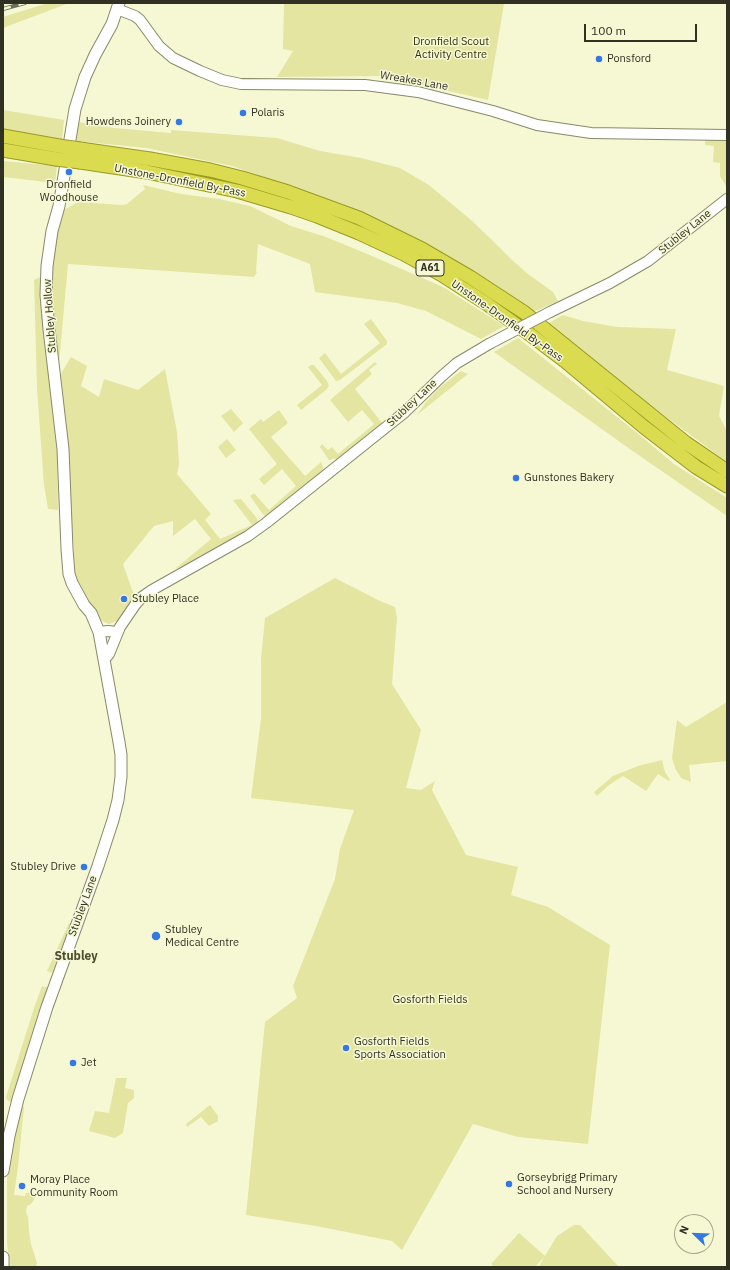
<!DOCTYPE html>
<style>
body{margin:0}
#map{position:relative;width:730px;height:1270px;overflow:hidden;background:#f6f8d4;font-family:"IBM Plex Sans",sans-serif}
canvas{display:block}
.frame{position:absolute;inset:0;border:4px solid #303023;pointer-events:none}
.north{position:absolute;left:674px;top:1214px;width:40px;height:40px;box-sizing:border-box;background:#f6f8d4;border:1px solid #a7a88d;border-radius:50%;rotate:293deg;font-size:11px;font-weight:700;line-height:16px;text-align:center;color:#303023}
.north::after{content:'';display:block;margin:auto;width:14px;height:18px;background:#3378e5;clip-path:polygon(50% 0,100% 100%,50% 72%,0 100%)}
.scale{position:absolute;left:584px;top:24px;width:113px;height:18px;box-sizing:border-box;border:2px solid #303023;border-top:0;padding-left:5px;font-size:12px;line-height:14px;white-space:nowrap;color:#303023;-webkit-text-stroke:3px #f6f8d4;paint-order:stroke}
</style>
<div id="map">
<canvas width="730" height="1270"></canvas>
<div class="frame"></div>
<div class="north">N</div>
<div class="scale">100 m</div>
</div>
<script>
const ctx = document.querySelector('canvas').getContext('2d');
ctx.lineJoin = 'round';
function fill(path, color) {
  ctx.fillStyle = color;
  ctx.fill(path, 'evenodd');
}
function toPath(rows) {
  const path = new Path2D();
  for (const r of rows) {
    path.moveTo(r[0], r[1]);
    for (let i = 2; i < r.length; i += 2) path.lineTo(r[i], r[i + 1]);
  }
  return path;
}
function trace(path, color, width, dash) {
  ctx.strokeStyle = color;
  ctx.lineWidth = width;
  ctx.lineCap = dash ? 'butt' : 'round';
  ctx.setLineDash(dash || []);
  ctx.stroke(path);
}
function drawText(font, color, halo, rows, align = 'center') {
  ctx.font = font + ' "IBM Plex Sans",sans-serif';
  ctx.lineWidth = 3;
  ctx.setLineDash([]);
  ctx.textBaseline = 'middle';
  ctx.strokeStyle = halo;
  ctx.fillStyle = color;
  for (const [text, x, y, turn = 0] of rows) {
    ctx.save();
    ctx.translate(x, y);
    ctx.rotate((+turn || 0) * Math.PI / 180);
    ctx.textAlign = isNaN(turn) ? turn : align;
    if (halo) ctx.strokeText(text, 0, 0);
    ctx.fillText(text, 0, 0);
    ctx.restore();
  }
}
const green = toPath([
 [48,3,69,3,3,28,3,17],
 [284,3,507,3,504,4,488,100,383,76,277,77,293,51,283,49],
 [3,110,64,120,62,139,3,129],
 [78,122,114,128,171,133,171,130,277,138,320,151,361,158,400,168,429,185,471,220,494,242,511,259,528,274,553,292,558,301,533,312,284,184,232,166,146,148,75,141],
 [705,138,727,138,727,188,720,176,720,163,713,162,714,146,705,145],
 [3,161,57,166,55,183,3,177],
 [143,185,181,194,219,199,250,206,291,226,326,237,365,253,443,287,504,326,481,339,426,311,397,303,315,292,310,264,258,244,256,271,257,272,254,277,68,264,59,363,50,277,60,218,62,211,78,202,122,205,127,204,145,189],
 [40,277,45,337,57,445,58,510,48,509,44,485,37,388,34,280],
 [563,315,583,321,617,327,676,329,667,370,724,386,719,416,727,431,727,462,638,396,547,324],
 [371,319,387,341,387,344,340,380,336,381,319,358,325,353,341,374,380,343,364,324],
 [518,338,636,432,674,464,727,498,727,516,634,452,494,352],
 [71,357,87,366,81,386,99,397,104,379,138,390,165,369,177,432,179,464,177,474,211,514,205,520,220,539,252,525,233,500,241,499,256,517,258,521,256,526,195,561,175,569,211,539,195,519,173,536,173,521,154,526,123,564,135,598,119,620,109,624,104,622,98,618,79,587,75,575,73,561,74,550,58,383,62,372],
 [375,362,377,364,369,370,372,374,355,389,383,424,337,461,334,458,331,460,329,460,320,447,322,444,328,450,332,447,338,454,374,424,362,410,348,422,330,400],
 [311,365,314,365,327,381,329,386,326,390,301,410,297,405,322,385,308,367],
 [461,371,468,374,417,415,426,402,439,388],
 [231,409,243,423,234,432,221,416],
 [279,410,288,423,271,437,305,476,321,462,323,467,322,472,270,516,265,516,262,513,250,496,254,493,269,510,296,486,282,469,264,485,259,479,277,464,249,429,261,419,263,422],
 [227,439,236,450,226,458,218,447],
 [335,578,378,600,395,607,397,618,392,684,421,730,406,788,421,790,435,781,432,790,466,855,518,867,511,895,548,907,610,945,588,1144,518,1137,473,1124,402,1250,392,1241,316,1226,246,1215,265,1022,297,998,293,986,335,879,340,849,354,810,251,798,261,719,261,659,265,618],
 [727,702,727,761,689,765,691,782,681,778,675,768,672,758,677,720,686,727],
 [662,760,665,772,670,780,669,781,658,774,646,791,623,776,609,785,597,796,594,792,613,776,638,766],
 [69,923,71,924,52,973,47,971],
 [42,986,48,988,39,1012,11,1102,7,1100,6,1097,34,1008],
 [116,1078,127,1078,125,1088,134,1090,134,1098,128,1103,123,1133,115,1138,89,1131,95,1111,109,1113],
 [210,1105,218,1116,218,1121,209,1126,201,1117,187,1127,186,1124],
 [20,1106,24,1107,18,1167,14,1195,25,1196,26,1193,36,1194,34,1200,31,1204,27,1206,26,1212,28,1217,29,1231,31,1244,37,1263,36,1267,9,1266,7,1240,7,1179,12,1142],
 [574,1225,580,1225,619,1267,539,1267,544,1257,535,1267,495,1267,491,1264,519,1233,545,1256,557,1236]
]);
const tertiary = toPath([
 [117,9,135,16,140,20,159,46,173,58,200,71,222,80,241,84,365,85,418,92,493,111,537,125,591,133,727,135],
 [550,312,610,283,648,261,727,199],
 [99,632,108,631,117,632],
 [105,659,109,654,120,627,135,605,142,597,152,590,248,536,266,523,405,412,442,376,457,363,489,344]
]);
const secondary = toPath([
 [3,1171,9,1136,18,1099,47,1007,98,866,113,820,118,800,121,777,121,755,119,742,99,632,91,613,84,605,72,583,69,574,67,549,63,449,49,329,46,295,47,266,52,231,59,206,75,109,85,77,95,55,112,24,119,3],
 [3,1257,3,1267]
]);
const trunk = toPath([
 [3,136,59,146],
 [80,149,150,159,210,170,242,178,288,192,359,218,422,249,470,277,525,313,686,443,727,471],
 [3,150,56,159],
 [80,162,147,172,237,191,291,207,317,216,359,233,404,254,442,275,487,304,532,336,565,361,644,427,696,467,727,486]
]);
const rail = toPath([
 [3,9,25,3]
]);
const tertiaryBridge = toPath([
 [489,344,550,312]
]);
const trunkBridge = toPath([
 [59,146,80,149],
 [56,159,80,162]
]);
const markers = [
 [599,59,4,"#3378e5"],
 [243,113,4,"#3378e5"],
 [179,122,4,"#3378e5"],
 [69,172,4,"#3378e5"],
 [516,478,4,"#3378e5"],
 [124,599,4,"#3378e5"],
 [84,867,4,"#3378e5"],
 [156,936,5,"#3378e5"],
 [346,1048,4,"#3378e5"],
 [73,1063,4,"#3378e5"],
 [509,1184,4,"#3378e5"],
 [22,1186,4,"#3378e5"]
];
const shields = [
 [430,268,28]
];
const shieldNames = [
 ["A61",430,268]
];
const parkNames = [
 ["Dronfield Scout",451,42],
 ["Activity Centre",451,55],
 ["Gosforth Fields",430,1000]
];
const poiNames = [
 ["Ponsford",607,59],
 ["Polaris",251,113],
 ["Howdens Joinery",171,122,"right"],
 ["Dronfield",69,185,"center"],
 ["Woodhouse",69,198,"center"],
 ["Gunstones Bakery",524,478],
 ["Stubley Place",132,599],
 ["Stubley Drive",76,867,"right"],
 ["Stubley",165,930],
 ["Medical Centre",165,943],
 ["Gosforth Fields",354,1042],
 ["Sports Association",354,1055],
 ["Jet",81,1063],
 ["Gorseybrigg Primary",517,1178],
 ["School and Nursery",517,1191],
 ["Moray Place",30,1180],
 ["Community Room",30,1193]
];
const streetNames = [
 ["Wreakes Lane",414,81,10],
 ["Unstone-Dronfield By-Pass",180,181,11],
 ["Stubley Lane",685,232,-39],
 ["Stubley Hollow",50,316,-94],
 ["Unstone-Dronfield By-Pass",507,321,35],
 ["Stubley Lane",412,403,-43],
 ["Stubley Lane",83,906,-70]
];
const neighbourhoodNames = [
 ["Stubley",76,957]
];
fill(green, '#e3e5a1');
trace(tertiary, '#878968', 12);
trace(secondary, '#878968', 13);
trace(trunk, '#999923', 15);
trace(tertiary, '#fff', 10);
trace(secondary, '#fff', 11);
trace(trunk, '#dbdb4f', 13);
trace(rail, '#6e6f5a', 4);
trace(rail, '#f6f8d4', 2.5, [8]);
trace(tertiaryBridge, '#878968', 12, []);
trace(trunkBridge, '#999923', 15, []);
trace(tertiaryBridge, '#fff', 10);
trace(trunkBridge, '#dbdb4f', 13);
for (const [x, y, r, color] of markers) {
  const dot = new Path2D();
  dot.arc(x, y, r, 0, 2 * Math.PI);
  ctx.fillStyle = color;
  ctx.fill(dot);
  trace(dot, '#f6f8d4', 1.5);
}
for (const [x, y, w] of shields) {
  const box = new Path2D();
  box.roundRect(x - w / 2, y - 8, w, 16, 3);
  ctx.fillStyle = '#f6f8d4';
  ctx.fill(box);
  trace(box, '#303023', 1);
}
drawText('bold 10px', '#303023', null, shieldNames);
drawText('11px', '#33330c', '#f6f8d4', parkNames);
drawText('11px', '#303023', '#f6f8d4', poiNames, 'left');
drawText('11px', '#303023', '#f6f8d4', streetNames);
drawText('bold 12px', '#4d4e30', '#f6f8d4', neighbourhoodNames);
</script>
